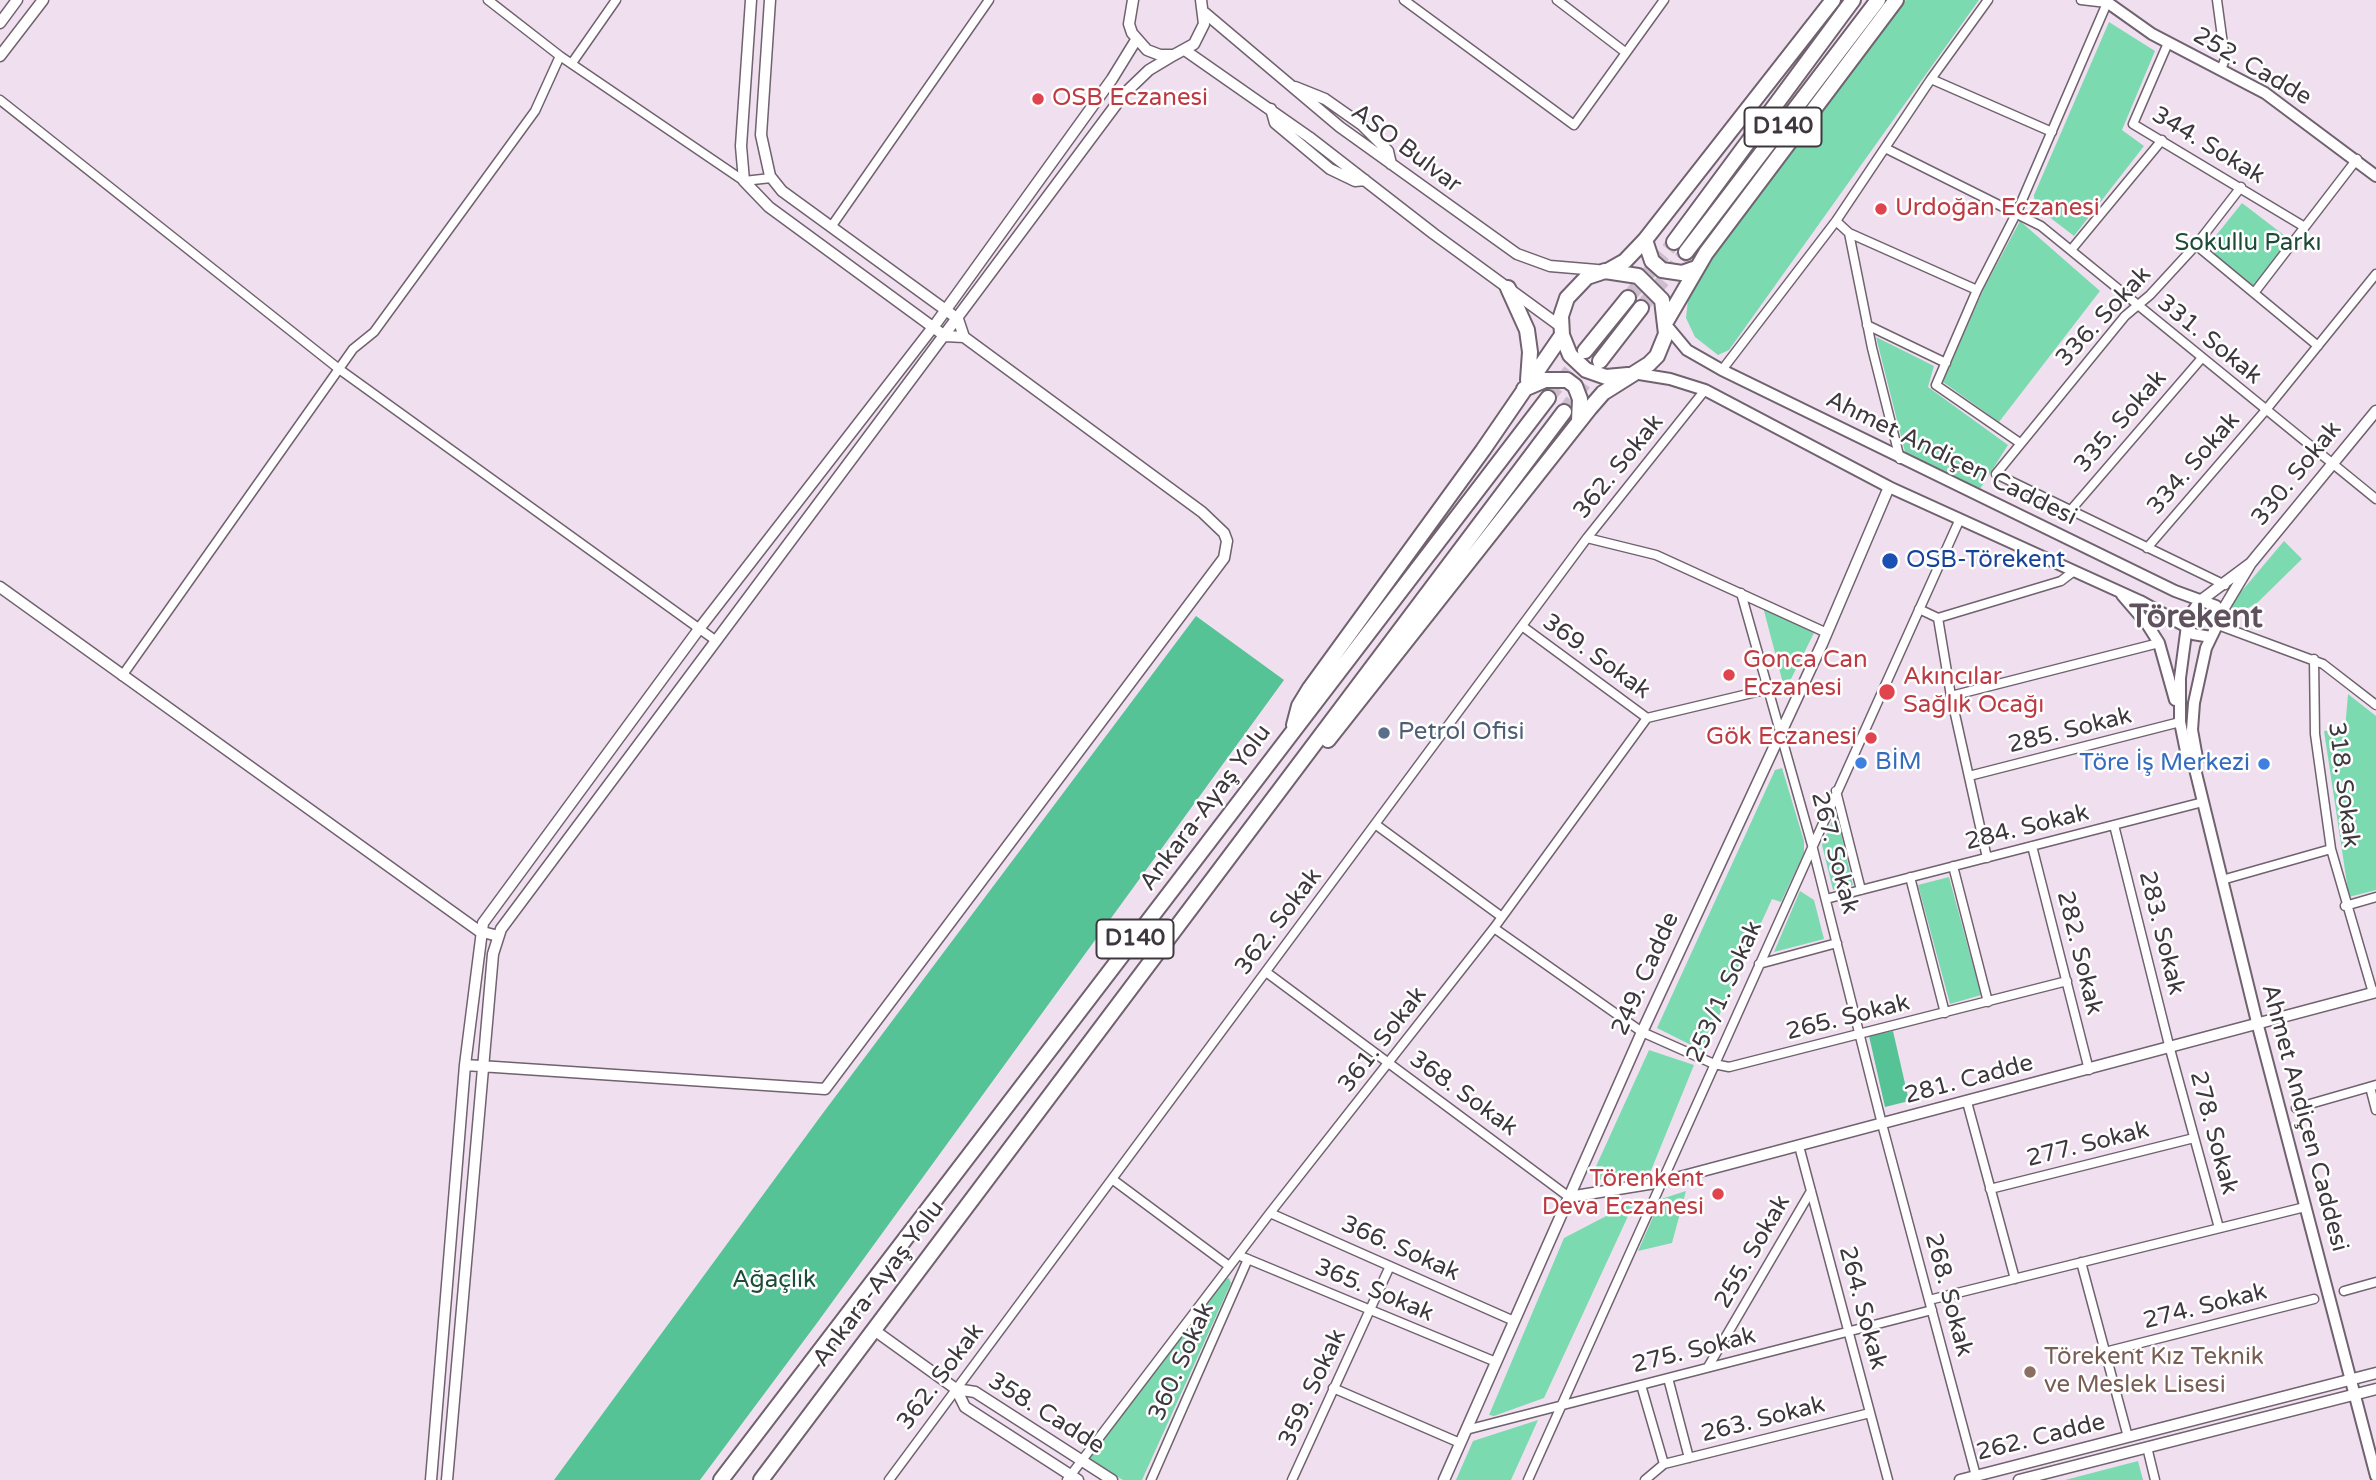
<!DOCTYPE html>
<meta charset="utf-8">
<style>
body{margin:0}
canvas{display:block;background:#f0e0ef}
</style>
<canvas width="2376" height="1480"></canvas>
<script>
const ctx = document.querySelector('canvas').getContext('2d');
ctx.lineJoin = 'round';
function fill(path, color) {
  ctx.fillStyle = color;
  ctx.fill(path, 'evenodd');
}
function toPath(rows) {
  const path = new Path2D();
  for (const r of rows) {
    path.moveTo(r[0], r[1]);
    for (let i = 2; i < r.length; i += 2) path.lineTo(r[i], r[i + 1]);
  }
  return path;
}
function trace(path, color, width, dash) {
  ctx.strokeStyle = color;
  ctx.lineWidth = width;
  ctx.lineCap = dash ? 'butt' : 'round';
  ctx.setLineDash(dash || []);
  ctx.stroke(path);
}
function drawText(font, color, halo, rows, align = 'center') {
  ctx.font = font + ' "Varela Round",sans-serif';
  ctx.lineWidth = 5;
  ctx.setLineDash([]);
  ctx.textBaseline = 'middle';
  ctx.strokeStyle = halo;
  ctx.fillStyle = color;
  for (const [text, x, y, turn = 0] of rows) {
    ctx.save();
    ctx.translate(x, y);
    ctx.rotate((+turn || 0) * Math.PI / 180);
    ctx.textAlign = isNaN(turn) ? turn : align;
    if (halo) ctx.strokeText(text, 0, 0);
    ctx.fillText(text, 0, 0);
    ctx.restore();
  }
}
const green = toPath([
 [1906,0,1979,0,1729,350,1718,355,1695,337,1686,318,1688,299,1697,279],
 [2109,22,2155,51,2122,130,2144,146,2074,236,2035,206,2034,195],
 [2242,203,2289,239,2253,286,2206,248],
 [2020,221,2100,291,1999,422,1943,382,1984,288],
 [1876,337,1934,366,1928,387,2008,445,1980,489,1905,452],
 [2284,541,2302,559,2256,604,2236,614,2230,605],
 [1763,607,1814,633,1785,691],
 [2348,694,2376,716,2376,890,2349,897,2324,731,2345,729],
 [1782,768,1804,841,1804,853,1781,902,1772,899,1703,1051,1657,1028,1775,770],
 [1836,812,1853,885,1833,890,1822,845],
 [1949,877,1981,995,1950,1004,1918,885],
 [1800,891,1814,900,1824,939,1774,952],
 [1649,1050,1694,1065,1650,1173,1598,1180,1593,1173],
 [1686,1191,1672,1243,1638,1251,1661,1199],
 [1635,1201,1544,1398,1494,1416,1489,1415,1564,1238],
 [1229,1278,1231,1283,1142,1480,1123,1480,1089,1460,1223,1280],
 [1538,1420,1511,1480,1456,1480,1473,1441],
 [2138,1461,2143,1480,2065,1480]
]);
const forest = toPath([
 [1196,616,1284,680,817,1323,700,1480,554,1480,823,1113],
 [1893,1031,1909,1101,1885,1107,1869,1036]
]);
const trunkTunnel = toPath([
 [1628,298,1674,242],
 [1641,308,1686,252],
 [1548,398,1585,352],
 [1564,412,1598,364]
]);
const minor = toPath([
 [488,0,560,56,744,181,771,178],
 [1404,0,1574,125,1664,0],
 [1557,0,1625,52],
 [2217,0,2225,59,2221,70],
 [2168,43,2133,124,2303,226],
 [572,63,616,0],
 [1931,79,2052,132],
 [0,100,339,369,715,640],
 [1885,148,2041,226,2376,499],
 [1836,221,1849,233,1977,290],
 [831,227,989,0],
 [1849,233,1872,348,1900,459],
 [2196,245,2318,346],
 [2071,250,2162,140],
 [2254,293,2357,159],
 [1867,325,1946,363],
 [1722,370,1836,221,1931,79,1988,0],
 [2020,443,1936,385,1977,290,2017,212,2107,3,2081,0],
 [2070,511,2201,359],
 [1587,538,1656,555,1827,633],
 [2147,548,2265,411,2376,274],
 [2225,585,1996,474,2125,316,2150,295,2196,245,2241,187],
 [1741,593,1812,845,1882,1124,1976,1476],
 [1919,609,1938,618,2061,581,2074,571],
 [1938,618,1951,696,1987,858],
 [2218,625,2323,664,2376,705],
 [1522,626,1647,718],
 [2314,659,2315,734,2331,849,2373,993],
 [122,676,353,349,374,332,535,111,560,56],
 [1951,696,2159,643],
 [1969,776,2180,722],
 [1836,791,1861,890],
 [1375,824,1502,917],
 [2114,825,2170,1049,2219,1228],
 [2032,846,2089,1070],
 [1953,866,1988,1002],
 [1910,877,1945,1013],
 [2222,880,2331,849],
 [1826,899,2203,802],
 [2345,906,2376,897],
 [1494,928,1642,1032,1714,1064,1729,1067,2067,981],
 [1759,964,1837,943],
 [1266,972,1569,1197],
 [2370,1087,2376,1110],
 [1967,1102,2015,1279],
 [2296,1108,2376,1085],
 [1799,1146,1888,1480],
 [1112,1179,1229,1266],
 [1990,1189,2194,1138],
 [1270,1213,1514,1321],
 [1238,1255,1496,1362],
 [2081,1262,2128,1437],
 [2344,1291,2376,1282],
 [1929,1300,2305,1207],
 [2105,1352,2314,1299],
 [1708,1367,1811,1191],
 [1668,1378,1689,1458],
 [1641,1385,1664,1464,1645,1480],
 [1333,1388,1460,1443],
 [1466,1430,1932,1310],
 [2147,1447,2155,1480],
 [1664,1464,1870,1413],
 [889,1480,1587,538,1705,390],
 [1067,1480,1270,1213,1494,928,1647,718,1769,689],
 [1151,1480,1248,1259],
 [1292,1480,1390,1266],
 [1528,1480,1959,521]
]);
const tertiary = toPath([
 [770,0,761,135,770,176,782,191,958,319,964,337],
 [1133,0,1129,24,1132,33,1147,50,1160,55,1174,55,1194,44,1204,24,1201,0],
 [1205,13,1340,127,1517,254,1550,266,1597,270],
 [0,23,17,0],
 [1186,51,1309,137,1434,234,1560,326],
 [0,56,43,0],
 [1295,87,1325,99,1362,125,1388,151,1391,164],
 [1271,109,1275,123,1330,169,1355,181,1365,180],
 [2251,563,2376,411],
 [0,587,479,931,498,936],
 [2200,601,2251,563,2221,613],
 [465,1065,825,1089,1224,558,1227,541,1224,533,1202,512,964,337,945,336,769,207,744,181,741,146,751,0],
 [1569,1197,1661,1182,2376,992],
 [874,1330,956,1389],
 [431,1480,465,1065,483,923,699,629,937,322,1112,79,1136,40],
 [447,1480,493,954,501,929,1124,94,1149,70,1174,55],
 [1078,1480,965,1407,956,1389,975,1392,1112,1480],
 [1444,1480,1642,1032,1822,644,1889,487],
 [1960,1480,2376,1373],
 [2019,1480,2376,1389]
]);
const secondary = toPath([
 [2104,0,2152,34,2265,93,2376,176],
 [1667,326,1687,350,1722,370,2175,591,2216,606,2221,613,2220,619,2206,648,2194,703,2192,730,2197,758,2195,769,2188,761,2180,722,2180,678,2188,618,2200,601],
 [1633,373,1670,379,1705,390,1889,487,2140,601,2187,627,2193,634,2211,637],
 [2122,595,2147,624,2159,643,2175,700],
 [2195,769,2258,1026,2376,1476]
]);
const trunk = toPath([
 [1645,240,1652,261,1662,270,1682,273,1696,268],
 [1674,242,1853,0],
 [1686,252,1878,0],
 [1609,270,1625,261,1645,240,1833,0],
 [1508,288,1527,330,1530,352,1528,380],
 [1667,320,1706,253,1896,0],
 [1585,351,1628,298],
 [1600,361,1641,308],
 [1524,389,1545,380,1567,380,1575,386,1580,399,1579,421],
 [1294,725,1299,706,1310,688,1483,450,1562,335],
 [1328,740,1590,408,1603,393,1649,364,1657,356,1666,334,1662,300,1638,276,1605,271,1587,277,1567,298,1561,316,1562,335,1570,355,1586,370,1606,377,1628,375],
 [721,1480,1548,398],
 [761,1480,1564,412]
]);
const markers = [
 [1038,99,7,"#e0444e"],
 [1881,209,7,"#e0444e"],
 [1890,561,9,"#1a4fb4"],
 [1729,675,7,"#e0444e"],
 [1887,692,9,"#e0444e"],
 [1384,733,7,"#5c6f8a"],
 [1871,738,7,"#e0444e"],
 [1861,763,7,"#3f7fe0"],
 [2264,764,7,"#3f7fe0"],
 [1718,1194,7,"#e0444e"],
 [2030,1372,7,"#8d6e63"]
];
const shields = [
 [1783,127,77],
 [1135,939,77]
];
const shieldNames = [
 ["D140",1783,127],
 ["D140",1135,939]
];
const streetNames = [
 ["252. Cadde",2252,67,30],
 ["344. Sokak",2208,146,31],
 ["ASO Bulvar",1406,149,37],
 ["336. Sokak",2104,317,-47],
 ["331. Sokak",2209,340,39],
 ["335. Sokak",2121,422,-49],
 ["Ahmet Andiçen Caddesi",1951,459,26],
 ["334. Sokak",2194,464,-49],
 ["362. Sokak",1619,467,-51],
 ["330. Sokak",2297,474,-51],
 ["369. Sokak",1596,657,36],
 ["285. Sokak",2070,731,-14],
 ["318. Sokak",2343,785,83],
 ["Ankara-Ayaş Yolu",1206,808,-53],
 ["284. Sokak",2027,828,-14],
 ["267. Sokak",1834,853,75],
 ["362. Sokak",1279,922,-53],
 ["283. Sokak",2161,933,76],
 ["282. Sokak",2079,953,76],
 ["249. Cadde",1646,974,-66],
 ["253/1. Sokak",1725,992,-66],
 ["265. Sokak",1848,1018,-14],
 ["361. Sokak",1383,1040,-52],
 ["281. Cadde",1969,1080,-15],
 ["368. Sokak",1463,1094,36],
 ["Ahmet Andiçen Caddesi",2304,1118,75],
 ["278. Sokak",2213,1133,75],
 ["277. Sokak",2088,1145,-14],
 ["366. Sokak",1400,1249,24],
 ["255. Sokak",1753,1252,-60],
 ["Ankara-Ayaş Yolu",879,1284,-53],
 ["365. Sokak",1374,1291,23],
 ["268. Sokak",1948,1295,75],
 ["274. Sokak",2205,1307,-14],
 ["264. Sokak",1862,1308,75],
 ["275. Sokak",1694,1351,-14],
 ["360. Sokak",1182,1362,-66],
 ["362. Sokak",941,1377,-53],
 ["359. Sokak",1313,1388,-65],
 ["358. Cadde",1046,1414,32],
 ["263. Sokak",1763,1420,-14],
 ["262. Cadde",2041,1438,-14]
];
const healthNames = [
 ["OSB Eczanesi",1052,99],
 ["Urdoğan Eczanesi",1895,209],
 ["Gonca Can",1743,661],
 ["Eczanesi",1743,689],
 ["Akıncılar",1903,678],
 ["Sağlık Ocağı",1903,706],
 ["Gök Eczanesi",1857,738,"right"],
 ["Törenkent",1704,1180,"right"],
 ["Deva Eczanesi",1704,1208,"right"]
];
const parkNames = [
 ["Sokullu Parkı",2248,244],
 ["Ağaçlık",774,1281]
];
const transitNames = [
 ["OSB-Törekent",1906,561]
];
const serviceNames = [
 ["Petrol Ofisi",1398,733]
];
const shopNames = [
 ["BİM",1875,763],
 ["Töre İş Merkezi",2250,764,"right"]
];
const educationNames = [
 ["Törekent Kız Teknik",2044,1358],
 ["ve Meslek Lisesi",2044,1386]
];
const districtNames = [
 ["Törekent",2196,619]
];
fill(green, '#7cdab1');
fill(forest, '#55c396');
trace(trunkTunnel, '#ccbecc', 14, [14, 7]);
trace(minor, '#70626f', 11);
trace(tertiary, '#70626f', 13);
trace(secondary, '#70626f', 14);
trace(trunk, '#70626f', 18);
trace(minor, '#fff', 8);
trace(tertiary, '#fff', 10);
trace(secondary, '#fff', 10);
trace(trunk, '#fff', 14);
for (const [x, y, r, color] of markers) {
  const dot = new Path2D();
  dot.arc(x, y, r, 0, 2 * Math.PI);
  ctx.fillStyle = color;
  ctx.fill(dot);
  trace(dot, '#fff', 2.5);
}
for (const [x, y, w] of shields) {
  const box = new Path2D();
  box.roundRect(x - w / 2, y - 19.5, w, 39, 5);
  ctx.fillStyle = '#fff';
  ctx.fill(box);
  trace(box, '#3e383e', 2);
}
drawText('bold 23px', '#3e383e', null, shieldNames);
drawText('24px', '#3e383e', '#fff', streetNames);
drawText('24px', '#be3a42', '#fff', healthNames, 'left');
drawText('24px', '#1d4b38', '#fff', parkNames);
drawText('24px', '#164399', '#fff', transitNames, 'left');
drawText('24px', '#4e5e75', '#fff', serviceNames, 'left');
drawText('24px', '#366cbe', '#fff', shopNames, 'left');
drawText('24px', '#785e54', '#fff', educationNames, 'left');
drawText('bold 32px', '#5f525e', '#fff', districtNames);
</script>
